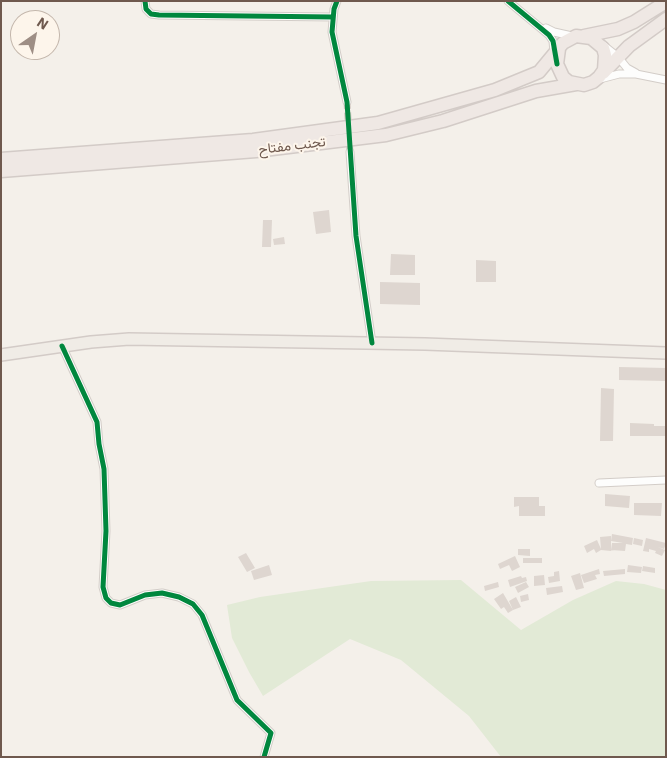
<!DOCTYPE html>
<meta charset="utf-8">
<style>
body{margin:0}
#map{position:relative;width:667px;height:758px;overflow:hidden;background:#f4f0ea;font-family:"IBM Plex Sans",sans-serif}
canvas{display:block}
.frame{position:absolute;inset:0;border:2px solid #6f594e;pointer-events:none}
.north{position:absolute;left:10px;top:10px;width:50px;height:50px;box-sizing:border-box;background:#fdf5eb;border:1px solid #c4b7ac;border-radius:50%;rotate:33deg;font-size:14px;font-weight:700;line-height:20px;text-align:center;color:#6f594e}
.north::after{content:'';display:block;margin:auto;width:18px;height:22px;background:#9e8e85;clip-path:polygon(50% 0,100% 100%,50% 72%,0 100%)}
</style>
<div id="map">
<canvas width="667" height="758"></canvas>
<div class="frame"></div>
<div class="north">N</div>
</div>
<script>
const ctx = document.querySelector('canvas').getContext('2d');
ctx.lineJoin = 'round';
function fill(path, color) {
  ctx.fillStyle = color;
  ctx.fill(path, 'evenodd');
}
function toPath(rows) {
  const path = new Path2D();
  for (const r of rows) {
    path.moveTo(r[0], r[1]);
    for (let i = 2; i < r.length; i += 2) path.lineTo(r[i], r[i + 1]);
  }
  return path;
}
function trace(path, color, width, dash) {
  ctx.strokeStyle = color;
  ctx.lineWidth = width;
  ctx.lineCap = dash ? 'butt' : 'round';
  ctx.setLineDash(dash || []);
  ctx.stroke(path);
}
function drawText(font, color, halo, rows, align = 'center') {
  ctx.font = font + ' "IBM Plex Sans",Vazirmatn,sans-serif';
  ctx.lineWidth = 4;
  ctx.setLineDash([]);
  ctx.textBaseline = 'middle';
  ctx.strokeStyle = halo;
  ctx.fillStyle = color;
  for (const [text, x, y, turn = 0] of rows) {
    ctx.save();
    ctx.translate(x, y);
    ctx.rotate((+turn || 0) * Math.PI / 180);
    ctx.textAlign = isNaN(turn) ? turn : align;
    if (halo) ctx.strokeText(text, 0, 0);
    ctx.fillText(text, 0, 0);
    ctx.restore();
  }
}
const green = toPath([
 [461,580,521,630,573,600,616,581,644,584,666,590,666,757,501,757,469,716,401,660,350,639,263,696,249,672,232,638,227,605,260,597,371,581]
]);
const building = toPath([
 [329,210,331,232,316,234,313,212],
 [263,220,272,220,271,247,262,247],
 [284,237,285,244,274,245,273,239],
 [391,254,415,255,415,275,390,275],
 [476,260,496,261,496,282,476,282],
 [380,282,420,283,420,305,380,304],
 [619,367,666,368,666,381,619,380],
 [601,388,614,389,613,441,600,441],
 [630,423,654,424,654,426,666,426,666,436,630,436],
 [605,494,630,496,629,508,605,506],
 [514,497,539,497,539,506,545,506,545,516,519,516,519,506,514,507],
 [634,503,662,503,661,516,634,515],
 [612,534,633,538,632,545,626,544,625,551,611,550,612,543,623,543,611,541],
 [611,536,611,551,601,550,596,553,594,549,587,553,584,546,597,540,601,549,600,537],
 [634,538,643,540,642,546,633,544],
 [646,538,666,543,664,549,658,547,665,550,662,556,655,553,658,547,656,551,649,549,649,552,643,551],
 [518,549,530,549,530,556,518,555],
 [246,553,255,568,247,572,238,557],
 [515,556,520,567,512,571,509,565,500,569,498,564],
 [523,558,542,558,542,563,523,563],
 [269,565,272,575,254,580,251,571],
 [628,565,642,567,641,573,627,572],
 [643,566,655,568,655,573,642,571],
 [599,569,600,574,595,575,597,579,584,583,581,575],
 [625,569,625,574,604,576,603,571],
 [559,571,560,581,549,583,548,577,554,576,554,572],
 [580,573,584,588,576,590,571,576],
 [544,575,545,585,534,586,534,576],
 [521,576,522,578,526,577,527,581,510,587,508,580],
 [498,582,499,587,485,591,484,586],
 [526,582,529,587,518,593,515,587],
 [562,586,563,592,547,595,546,588],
 [503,593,513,610,508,613,504,607,501,609,494,599],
 [528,594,529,600,521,602,520,596],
 [516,597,521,607,513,610,509,601]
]);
const streetTunnel = toPath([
 [347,102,350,152]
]);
const street = toPath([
 [145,1,146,9,151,14,159,15,333,17],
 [337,1,334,9,332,32,347,102],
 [508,1,549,35,553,41,554,52],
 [546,28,554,32,572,36],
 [603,45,618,57,627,68,636,73],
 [600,79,619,74,636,74,666,80],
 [350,152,356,236,372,343],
 [62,346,97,422,99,444,104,469,106,531,103,587,106,598,111,603,120,605,145,595,162,593,179,597,193,604,202,615,237,700,271,733,264,757],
 [599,483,666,480]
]);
const primary = toPath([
 [1,355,91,342,129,339,425,344,666,353]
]);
const highway = toPath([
 [584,36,618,29,634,22,666,2],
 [603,73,629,46,666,19],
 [1,159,253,140,378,123,495,90,539,72,563,43,576,36,591,38,603,48,605,55,604,70,599,77,593,82,584,85,569,82,563,77,557,64,559,49],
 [1,171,256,151,386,135,443,121,536,91,576,84]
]);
const cycleway = toPath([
 [145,1,146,9,151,14,159,15,333,17],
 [337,1,334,9,332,32,347,102,356,236,372,343],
 [508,1,549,35,553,41,557,64],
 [62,346,97,422,99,444,104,469,106,531,103,587,106,598,111,603,120,605,145,595,162,593,179,597,193,604,202,615,237,700,271,733,264,757]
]);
const streetNames = [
 ["تجنب مفتاح",292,146,-7]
];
fill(green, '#e2ead6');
fill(building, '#ded6d0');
trace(streetTunnel, '#d3cac3', 7, [7, 3.5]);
trace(street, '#d3cdc8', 9);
trace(primary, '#d3cbc7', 14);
trace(highway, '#d3cbc7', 15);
trace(street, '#fdfdfc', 7);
trace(primary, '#f0ece6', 11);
trace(highway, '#efe8e4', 12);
trace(cycleway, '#00873e', 5);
drawText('14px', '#6f594e', '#fdf5eb', streetNames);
</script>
